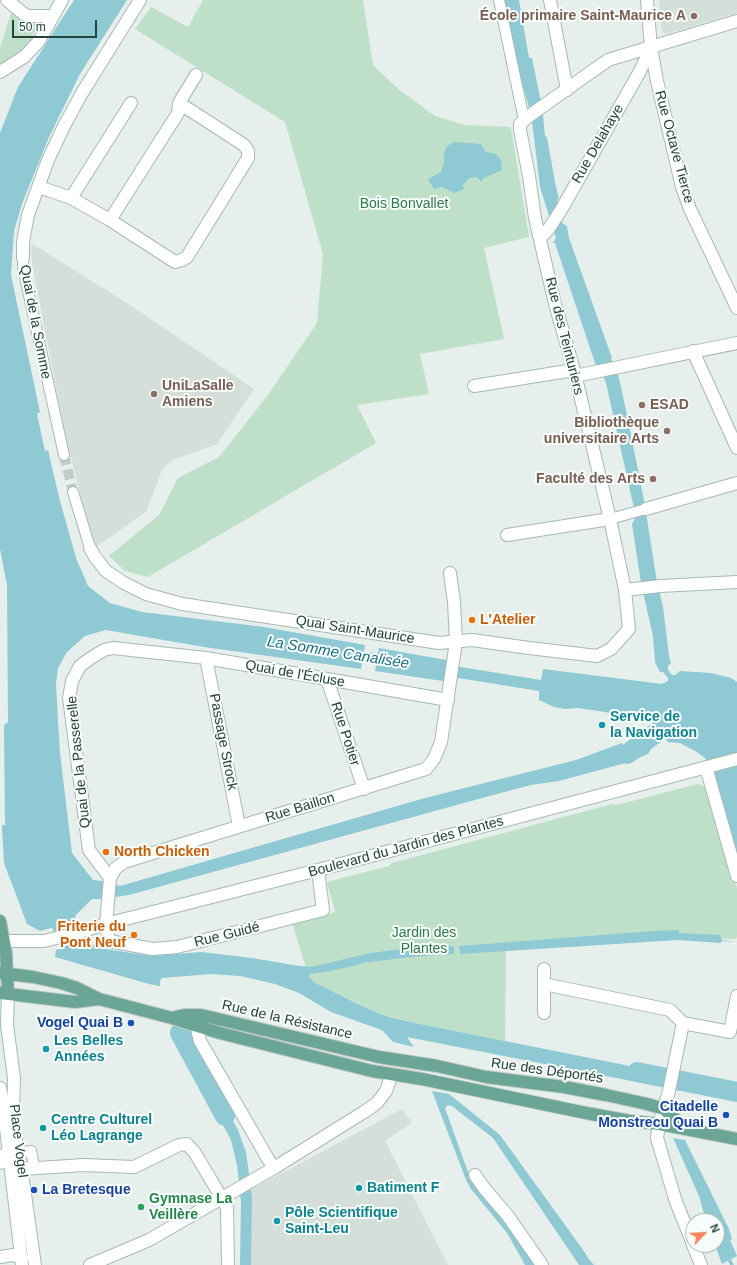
<!DOCTYPE html>
<meta charset="utf-8">
<style>
body{margin:0}
#map{position:relative;width:737px;height:1265px;overflow:hidden;background:#e6efeb;font-family:Arial,sans-serif}
canvas{display:block}
.north{position:absolute;left:685px;top:1213px;width:40px;height:40px;box-sizing:border-box;background:#f7fbf9;border:1px solid #a3b1ad;border-radius:50%;rotate:65deg;font-size:11px;font-weight:700;line-height:16px;text-align:center;color:#24423a}
.north::after{content:'';display:block;margin:auto;width:14px;height:18px;background:#f4845f;clip-path:polygon(50% 0,100% 100%,50% 72%,0 100%)}
.scale{position:absolute;left:12px;top:20px;width:85px;height:18px;box-sizing:border-box;border:2px solid #24423a;border-top:0;padding-left:5px;font-size:12px;line-height:14px;white-space:nowrap;color:#24423a;-webkit-text-stroke:3px #f7fbf9;paint-order:stroke}
</style>
<div id="map">
<canvas width="737" height="1265"></canvas>
<div class="north">N</div>
<div class="scale">50 m</div>
</div>
<script>
const ctx = document.querySelector('canvas').getContext('2d');
ctx.lineJoin = 'round';
function fill(path, color) {
  ctx.fillStyle = color;
  ctx.fill(path, 'evenodd');
}
function toPath(rows) {
  const path = new Path2D();
  for (const r of rows) {
    path.moveTo(r[0], r[1]);
    for (let i = 2; i < r.length; i += 2) path.lineTo(r[i], r[i + 1]);
  }
  return path;
}
function trace(path, color, width, dash) {
  ctx.strokeStyle = color;
  ctx.lineWidth = width;
  ctx.lineCap = dash ? 'butt' : 'round';
  ctx.setLineDash(dash || []);
  ctx.stroke(path);
}
function drawText(font, color, halo, rows, align = 'center') {
  ctx.font = font + ' Arial,sans-serif';
  ctx.lineWidth = 4;
  ctx.setLineDash([]);
  ctx.textBaseline = 'middle';
  ctx.strokeStyle = halo;
  ctx.fillStyle = color;
  for (const [text, x, y, turn = 0] of rows) {
    ctx.save();
    ctx.translate(x, y);
    ctx.rotate((+turn || 0) * Math.PI / 180);
    ctx.textAlign = isNaN(turn) ? turn : align;
    if (halo) ctx.strokeText(text, 0, 0);
    ctx.fillText(text, 0, 0);
    ctx.restore();
  }
}
const built = toPath([
 [659,0,737,0,737,13,666,34,662,32],
 [31,243,127,303,254,389,217,444,171,461,162,470,146,512,94,548,65,434,32,264],
 [402,1109,412,1123,385,1141,448,1265,250,1265,252,1189]
]);
const green = toPath([
 [203,0,363,0,373,65,397,88,435,116,465,125,511,127,529,237,484,248,504,339,420,354,429,394,357,405,376,443,148,577,125,571,109,556,160,514,178,478,219,457,268,395,317,323,323,254,285,122,135,29,151,7,188,27],
 [11,13,19,18,38,22,30,42,24,50,0,66,0,48],
 [698,784,708,788,737,888,737,936,736,939,669,938,506,943,505,1041,415,1023,378,1013,314,982,309,977,292,923,335,912,327,882,389,866,392,863,612,804,616,805]
]);
const water = toPath([
 [74,0,127,0,80,74,49,137,22,204,14,231,11,275,40,412,37,414,45,451,48,450,59,497,76,558,88,586,110,603,142,612,264,627,365,645,364,652,378,653,379,648,446,660,446,663,448,665,541,680,543,669,662,684,668,681,668,678,663,672,660,672,655,662,653,636,641,583,632,524,636,517,606,383,599,365,596,366,555,243,553,243,556,238,540,187,532,121,543,115,545,136,547,137,555,182,558,195,559,196,557,201,563,224,567,226,569,238,612,358,611,359,618,374,626,410,644,500,657,582,663,607,669,656,671,663,668,666,668,670,672,675,675,675,680,671,711,673,731,678,737,682,737,852,713,773,705,758,697,752,680,743,668,742,665,738,662,737,656,741,648,754,629,762,559,781,531,785,493,795,129,895,101,899,92,899,75,916,77,921,40,931,27,924,4,863,2,828,2,825,5,825,4,725,8,722,7,585,0,549,0,133,18,87],
 [106,630,204,647,361,669,362,662,376,665,375,671,443,681,446,676,539,691,539,700,554,707,565,709,578,708,651,719,654,722,653,724,623,746,622,743,576,760,425,798,120,886,102,881,93,880,72,853,60,753,58,720,56,683,58,668,67,652,85,636],
 [504,0,519,0,529,58,532,58,541,102,529,108,513,49],
 [455,142,481,144,486,152,496,154,501,160,502,170,484,178,481,182,477,177,469,178,463,185,464,189,454,193,442,187,434,189,428,179,441,172,444,163,444,154,447,146],
 [678,930,679,933,720,935,722,940,736,942,722,941,721,943,678,940,460,954,459,946,653,931],
 [87,942,105,949,152,956,201,952,252,958,299,966,311,967,371,953,409,948,454,946,454,954,411,957,361,963,361,964,331,971,310,974,309,977,314,982,358,1004,378,1013,390,1017,415,1023,665,1073,662,1087,407,1037,414,1047,393,1042,383,1031,379,1029,331,1012,299,993,275,984,240,976,211,974,162,978,160,981,160,986,149,984,55,957,56,950],
 [174,1033,184,1033,209,1077,201,1082],
 [680,1076,737,1087,737,1101,677,1089],
 [216,1090,238,1130,246,1152,252,1196,251,1265,240,1265,241,1202,237,1165,231,1140,207,1095],
 [432,1091,449,1094,500,1135,586,1254,588,1258,594,1265,579,1265,493,1138,452,1106,448,1105,445,1108,446,1111,468,1172,474,1182,539,1265,525,1265,515,1247,507,1233,471,1189,466,1180],
 [673,1138,685,1140,729,1229,732,1239,730,1240,737,1256,722,1264,715,1245,717,1245,717,1221,706,1221,699,1196]
]);
const stream = toPath([
 [728,1257,732,1265]
]);
const river = toPath([
 [627,754,681,715],
 [61,899,60,922,81,954,97,958],
 [180,1033,225,1116],
 [637,1072,737,1092]
]);
const pedestrianTunnel = toPath([
 [64,455,73,492]
]);
const pedestrian = toPath([
 [499,0,524,120],
 [23,258,23,267,38,337,64,455],
 [73,492,90,548],
 [610,519,646,509],
 [0,1164,4,1163,3,1154,31,1151,34,1167]
]);
const minor = toPath([
 [7,0,24,14,29,16,52,16],
 [550,0,567,90],
 [0,72,24,57,39,41,62,0],
 [39,187,71,198,110,220,175,262,182,260,187,257,248,158,248,151,244,145,179,103],
 [71,198,131,103],
 [110,220,178,113,179,103,196,75],
 [540,238,548,230,561,210,639,73,651,48],
 [23,258,23,242,28,215,48,160,64,126,82,93,140,0],
 [693,351,737,448],
 [575,376,737,343],
 [474,386,574,370],
 [646,509,737,483],
 [507,535,610,519],
 [90,548,95,557,106,571,124,583,146,594,182,604,439,643,472,640,529,648,597,656,611,649,629,629,625,590,610,519,574,370,555,304,535,218,529,176,520,130,520,124,529,116,608,60,737,21],
 [625,590,660,586,737,582],
 [206,658,239,826],
 [327,679,364,789],
 [706,767,737,876],
 [318,870,323,910,177,947,153,949,109,941,106,924,110,878,115,869,124,862,426,769,434,759,441,742,456,642,454,602,450,573],
 [110,878,89,850,69,698,72,681,80,666,91,658,104,650,113,648,206,658,448,700],
 [4,941,44,941,69,935,106,924,318,870,737,759],
 [544,969,544,1013],
 [544,984,670,1010,683,1023,669,1091,659,1124,657,1138,676,1202,693,1244],
 [683,1023,730,1032,737,996],
 [200,1027,198,1033,200,1041,268,1159,274,1168],
 [22,1169,84,1165,134,1167,179,1145,187,1144,195,1153,227,1207,228,1265],
 [475,1175,484,1188,508,1216,542,1265],
 [693,1245,701,1265],
 [0,1257,13,1255,22,1258],
 [90,1265,149,1240,274,1168,364,1112,377,1103,386,1091,392,1074]
]);
const tertiary = toPath([
 [647,0,651,48,657,81,682,187,690,209,737,308]
]);
const secondary = toPath([
 [8,993,7,1025,14,1078,13,1115,15,1137,19,1152,35,1265],
 [0,1088,4,1111,22,1265]
]);
const primary = toPath([
 [0,921,6,953,8,993],
 [0,973,33,977,61,983,77,988,99,999,172,1018,220,1033,372,1071,422,1079,586,1113,630,1121,659,1124,737,1139],
 [0,993,75,1002,99,999],
 [175,1017,184,1015,201,1015,379,1057,437,1066,486,1077,564,1087,606,1095,647,1104,664,1109,685,1128]
]);
const markers = [
 [694,16,4,"#8d6e63"],
 [154,394,4,"#8d6e63"],
 [642,405,4,"#8d6e63"],
 [667,431,4,"#8d6e63"],
 [653,479,4,"#8d6e63"],
 [472,620,4,"#e8710a"],
 [602,725,4,"#0f9aa8"],
 [106,852,4,"#e8710a"],
 [134,935,4,"#e8710a"],
 [131,1023,4,"#1a4fb4"],
 [46,1049,4,"#0f9aa8"],
 [726,1115,4,"#1a4fb4"],
 [43,1128,4,"#0f9aa8"],
 [359,1188,4,"#0f9aa8"],
 [34,1190,4,"#1a4fb4"],
 [141,1207,4,"#2e9e5b"],
 [277,1221,4,"#0f9aa8"]
];
const educationNames = [
 ["École primaire Saint-Maurice A",686,16],
 ["UniLaSalle",162,386,"left"],
 ["Amiens",162,402,"left"],
 ["ESAD",650,405,"left"],
 ["Bibliothèque",659,423],
 ["universitaire Arts",659,439],
 ["Faculté des Arts",645,479]
];
const streetNames = [
 ["Rue Delahaye",598,144,-60],
 ["Rue Octave Tierce",674,147,75],
 ["Quai de la Somme",35,322,79],
 ["Rue des Teinturiers",564,336,76],
 ["Quai Saint-Maurice",355,630,9],
 ["Quai de l'Écluse",295,674,10],
 ["Rue Potier",345,734,72],
 ["Passage Strock",223,742,79],
 ["Quai de la Passerelle",79,762,-96],
 ["Rue Baillon",300,808,-17],
 ["Boulevard du Jardin des Plantes",406,847,-15],
 ["Rue Guidé",227,935,-14],
 ["Rue de la Résistance",287,1020,13],
 ["Rue des Déportés",547,1071,8],
 ["Place Vogel",18,1141,83]
];
const parkNames = [
 ["Bois Bonvallet",404,204],
 ["Jardin des",424,933],
 ["Plantes",424,949]
];
const foodNames = [
 ["L'Atelier",480,620],
 ["North Chicken",114,852],
 ["Friterie du",126,927,"right"],
 ["Pont Neuf",126,943,"right"]
];
const cultureNames = [
 ["Service de",610,717],
 ["la Navigation",610,733],
 ["Les Belles",54,1041],
 ["Années",54,1057],
 ["Centre Culturel",51,1120],
 ["Léo Lagrange",51,1136],
 ["Batiment F",367,1188],
 ["Pôle Scientifique",285,1213],
 ["Saint-Leu",285,1229]
];
const transitNames = [
 ["Vogel Quai B",123,1023],
 ["Citadelle",718,1107],
 ["Monstrecu Quai B",718,1123],
 ["La Bretesque",42,1190,"left"]
];
const leisureNames = [
 ["Gymnase La",149,1199],
 ["Veillère",149,1215]
];
const waterNames = [
 ["La Somme Canalisée",338,653,9]
];
fill(built, '#d4dfda');
fill(green, '#bfe0c8');
fill(water, '#8ec9d4');
trace(stream, '#8ec9d4', 3.5);
trace(river, '#8ec9d4', 20);
trace(pedestrianTunnel, '#bfccc8', 10, [10, 5]);
trace(pedestrian, '#a8b8b2', 12);
trace(minor, '#a8b8b2', 14);
trace(tertiary, '#a8b8b2', 14);
trace(secondary, '#a4bbb3', 14);
trace(primary, '#c2cac8', 14);
trace(pedestrian, '#fff', 10);
trace(minor, '#fff', 12);
trace(tertiary, '#fff', 12);
trace(secondary, '#fff', 12);
trace(primary, '#6aa596', 12);
for (const [x, y, r, color] of markers) {
  const dot = new Path2D();
  dot.arc(x, y, r, 0, 2 * Math.PI);
  ctx.fillStyle = color;
  ctx.fill(dot);
  trace(dot, '#f7fbf9', 1.5);
}
drawText('bold 14px', '#785e54', '#f7fbf9', educationNames, 'right');
drawText('14px', '#24423a', '#f7fbf9', streetNames);
drawText('14px', '#2d7a4b', '#f7fbf9', parkNames);
drawText('bold 14px', '#c56008', '#f7fbf9', foodNames, 'left');
drawText('bold 14px', '#0d838f', '#f7fbf9', cultureNames, 'left');
drawText('bold 14px', '#164399', '#f7fbf9', transitNames, 'right');
drawText('bold 14px', '#27864d', '#f7fbf9', leisureNames, 'left');
drawText('italic 15px', '#1c6f80', '#f7fbf9', waterNames);
</script>
